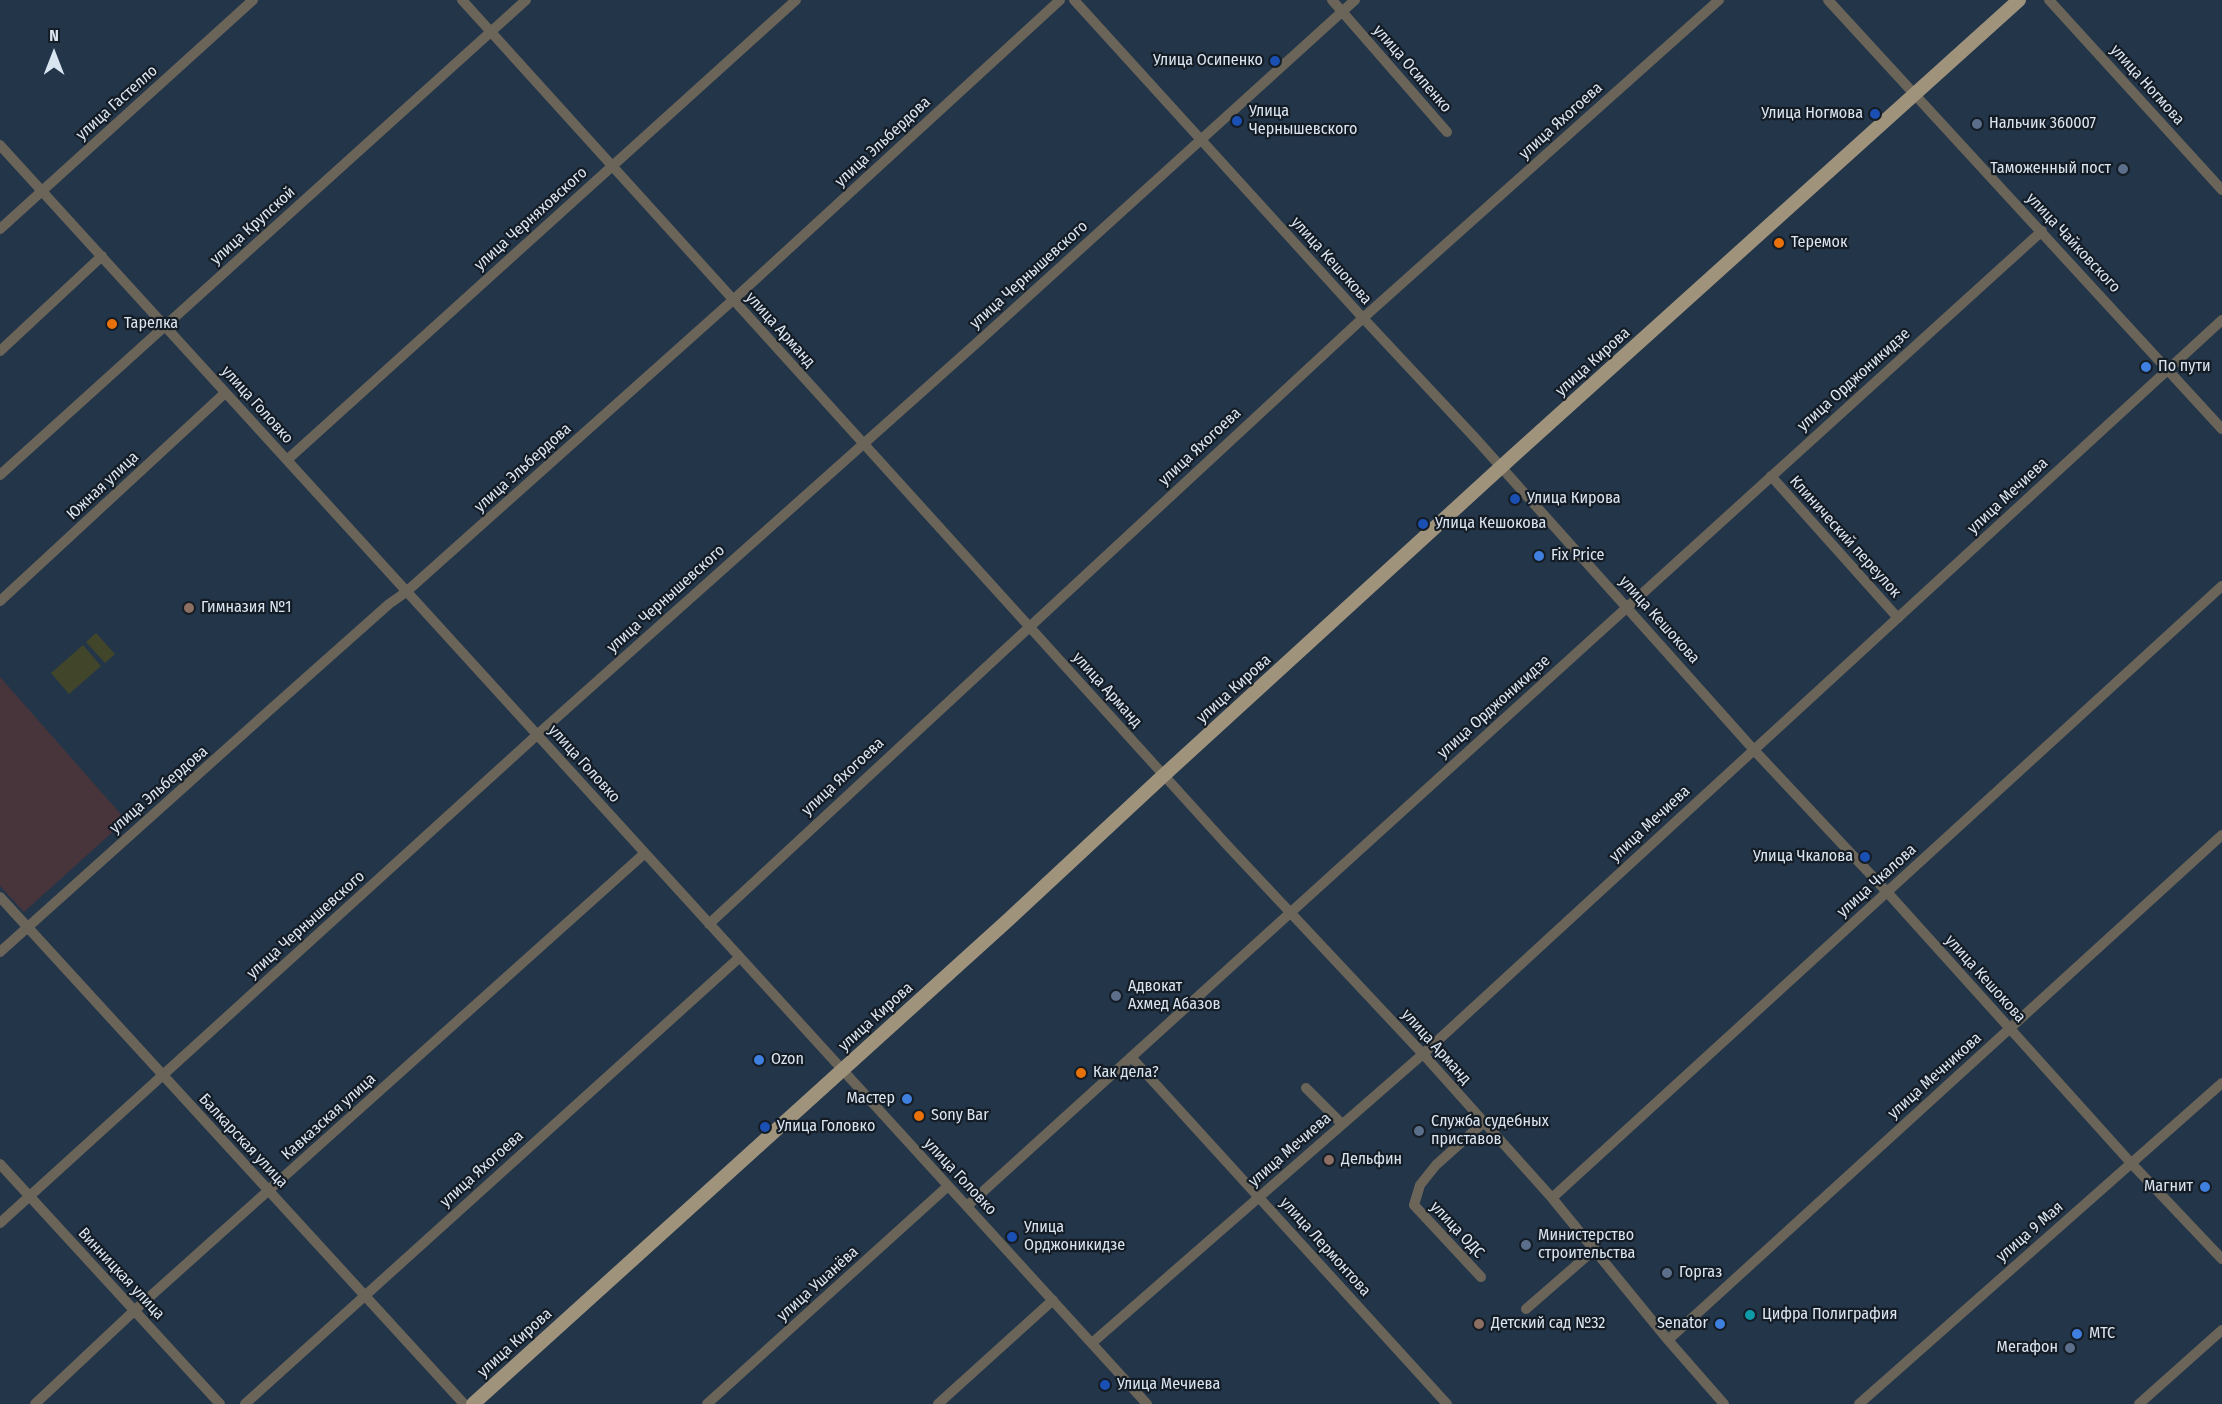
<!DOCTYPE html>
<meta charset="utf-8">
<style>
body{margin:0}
#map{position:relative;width:2222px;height:1404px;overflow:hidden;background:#233549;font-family:"Fira Sans Condensed",sans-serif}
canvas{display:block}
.north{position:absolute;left:24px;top:24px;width:60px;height:60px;-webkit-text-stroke:4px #141c25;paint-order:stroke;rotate:0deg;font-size:16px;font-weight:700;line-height:24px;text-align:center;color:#dae5f2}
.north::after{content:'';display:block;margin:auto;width:21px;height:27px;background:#dae5f2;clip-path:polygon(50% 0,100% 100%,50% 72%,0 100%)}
</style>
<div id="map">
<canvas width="2222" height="1404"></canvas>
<div class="north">N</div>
</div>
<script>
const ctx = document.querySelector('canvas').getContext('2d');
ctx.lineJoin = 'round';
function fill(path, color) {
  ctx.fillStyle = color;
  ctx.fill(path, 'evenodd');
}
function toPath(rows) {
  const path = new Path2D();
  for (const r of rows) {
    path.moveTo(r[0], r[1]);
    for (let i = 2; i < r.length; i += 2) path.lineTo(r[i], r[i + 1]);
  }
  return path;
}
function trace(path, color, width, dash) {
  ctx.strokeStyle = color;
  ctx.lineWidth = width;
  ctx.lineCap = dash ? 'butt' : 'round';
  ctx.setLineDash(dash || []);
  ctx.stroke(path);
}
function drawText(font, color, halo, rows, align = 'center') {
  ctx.font = font + ' "Fira Sans Condensed",sans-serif';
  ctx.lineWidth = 4.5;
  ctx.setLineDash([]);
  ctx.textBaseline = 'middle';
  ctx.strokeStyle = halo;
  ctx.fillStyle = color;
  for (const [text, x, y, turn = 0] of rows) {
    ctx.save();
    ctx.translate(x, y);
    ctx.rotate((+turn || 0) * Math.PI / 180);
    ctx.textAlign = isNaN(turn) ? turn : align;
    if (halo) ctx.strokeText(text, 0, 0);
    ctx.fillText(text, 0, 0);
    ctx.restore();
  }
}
const commercial = toPath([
 [0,677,126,820,24,912,0,886]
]);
const green = toPath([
 [96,633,115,654,105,663,86,642],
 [83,645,101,666,69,694,51,673]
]);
const minor = toPath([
 [462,0,1227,845,1423,1054,1552,1198,1668,1340,1724,1404],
 [1074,0,1363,318,1476,439,1754,750,1887,892,2131,1163,2222,1259],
 [1332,0,1447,132],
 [1828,0,2222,429],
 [2049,0,2222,190],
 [0,145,1147,1404],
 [0,229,253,0],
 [0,351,102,256],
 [287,460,796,0],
 [0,475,526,0],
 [1771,476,1898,618],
 [0,601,225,393],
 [0,897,464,1404],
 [709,924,1363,318,1719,0],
 [0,952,272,708,389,604,406,592,733,300,1060,0],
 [1131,1057,1447,1404],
 [1306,1088,1342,1124],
 [0,1164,220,1404],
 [1552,1198,2222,586],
 [967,1206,2042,231],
 [0,1223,537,735,980,340,1355,0],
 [1481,1277,1414,1205,1420,1185,1436,1165,1484,1122],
 [1526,1309,1595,1249],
 [1668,1340,2222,835],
 [1092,1343,1423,1054,2222,320],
 [35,1404,135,1310,645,853],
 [245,1404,740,957],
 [707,1404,948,1186],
 [938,1404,1053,1300],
 [1859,1404,2222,1083],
 [2139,1404,2222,1330]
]);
const major = toPath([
 [473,1404,1007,921,1164,775,1512,457,2019,0]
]);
const markers = [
 [1275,61,6,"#1a4fb4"],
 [1875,114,6,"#1a4fb4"],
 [1237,121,6,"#1a4fb4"],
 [1977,124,6,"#5c6f8a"],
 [2123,169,6,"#5c6f8a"],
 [1779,243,6,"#e8710a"],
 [112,324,6,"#e8710a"],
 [2146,367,6,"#3f7fe0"],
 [1515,499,6,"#1a4fb4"],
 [1423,524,6,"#1a4fb4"],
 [1539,556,6,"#3f7fe0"],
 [189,608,6,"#8d6e63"],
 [1865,857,6,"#1a4fb4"],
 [1116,996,6,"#5c6f8a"],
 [759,1060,6,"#3f7fe0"],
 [1081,1073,6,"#e8710a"],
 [907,1099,6,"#3f7fe0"],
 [919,1116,6,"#e8710a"],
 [765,1127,6,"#1a4fb4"],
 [1419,1131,6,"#5c6f8a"],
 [1329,1160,6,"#8d6e63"],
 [2205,1187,6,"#3f7fe0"],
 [1012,1237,6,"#1a4fb4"],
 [1526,1245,6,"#5c6f8a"],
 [1667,1273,6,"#5c6f8a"],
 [1750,1315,6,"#0f9aa8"],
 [1479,1324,6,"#8d6e63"],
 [1720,1324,6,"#3f7fe0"],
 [2077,1334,6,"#3f7fe0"],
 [2070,1348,6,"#5c6f8a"],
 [1105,1385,6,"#1a4fb4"]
];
const poiNames = [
 ["Улица Осипенко",1263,61,"right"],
 ["Улица",1249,112],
 ["Чернышевского",1249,130],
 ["Улица Ногмова",1863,114,"right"],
 ["Нальчик 360007",1989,124],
 ["Таможенный пост",2111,169,"right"],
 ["Теремок",1791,243],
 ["Тарелка",124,324],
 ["По пути",2158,367],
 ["Улица Кирова",1527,499],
 ["Улица Кешокова",1435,524],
 ["Fix Price",1551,556],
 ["Гимназия №1",201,608],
 ["Улица Чкалова",1853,857,"right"],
 ["Адвокат",1128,987],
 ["Ахмед Абазов",1128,1005],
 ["Ozon",771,1060],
 ["Как дела?",1093,1073],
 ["Мастер",895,1099,"right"],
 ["Sony Bar",931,1116],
 ["Служба судебных",1431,1122],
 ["приставов",1431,1140],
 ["Улица Головко",777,1127],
 ["Дельфин",1341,1160],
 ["Магнит",2193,1187,"right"],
 ["Улица",1024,1228],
 ["Орджоникидзе",1024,1246],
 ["Министерство",1538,1236],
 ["строительства",1538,1254],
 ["Горгаз",1679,1273],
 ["Цифра Полиграфия",1762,1315],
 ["Детский сад №32",1491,1324],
 ["Senator",1708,1324,"right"],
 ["МТС",2089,1334],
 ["Мегафон",2058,1348,"right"],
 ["Улица Мечиева",1117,1385]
];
const streetNames = [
 ["улица Осипенко",1412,69,49],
 ["улица Ногмова",2147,85,48],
 ["улица Гастелло",117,103,-42],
 ["улица Яхогоева",1561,121,-42],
 ["улица Эльбердова",883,142,-43],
 ["улица Черняховского",531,219,-42],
 ["улица Крупской",253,226,-42],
 ["улица Чайковского",2073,243,47],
 ["улица Кешокова",1331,261,48],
 ["улица Чернышевского",1029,275,-42],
 ["улица Арманд",780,330,48],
 ["улица Кирова",1593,362,-42],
 ["улица Орджоникидзе",1854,380,-42],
 ["улица Головко",257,405,48],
 ["улица Яхогоева",1200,447,-43],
 ["улица Эльбердова",523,468,-42],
 ["Южная улица",103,486,-43],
 ["улица Мечиева",2008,496,-43],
 ["Клинический переулок",1845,537,48],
 ["улица Чернышевского",666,599,-42],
 ["улица Кешокова",1659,620,48],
 ["улица Кирова",1234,689,-42],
 ["улица Арманд",1107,690,48],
 ["улица Орджоникидзе",1494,707,-42],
 ["улица Головко",584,764,48],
 ["улица Яхогоева",843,777,-43],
 ["улица Эльбердова",159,790,-41],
 ["улица Мечиева",1650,824,-43],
 ["улица Чкалова",1877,881,-42],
 ["улица Чернышевского",306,925,-42],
 ["улица Кешокова",1985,979,48],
 ["улица Кирова",876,1017,-42],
 ["улица Арманд",1436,1047,48],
 ["улица Мечникова",1935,1076,-42],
 ["Кавказская улица",329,1117,-42],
 ["Балкарская улица",243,1141,47],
 ["улица Мечиева",1290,1150,-41],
 ["улица Яхогоева",482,1169,-42],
 ["улица Головко",960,1177,47],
 ["улица ОДС",1457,1230,47],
 ["улица 9 Мая",2030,1232,-41],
 ["улица Лермонтова",1325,1247,48],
 ["Винницкая улица",121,1274,47],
 ["улица Ушанёва",818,1284,-42],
 ["улица Кирова",515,1343,-42]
];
fill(commercial, '#48353b');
fill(green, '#414529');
trace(minor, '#6a6459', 10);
trace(major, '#a0937c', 14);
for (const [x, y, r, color] of markers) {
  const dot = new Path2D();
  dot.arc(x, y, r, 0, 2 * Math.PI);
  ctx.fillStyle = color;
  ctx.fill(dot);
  trace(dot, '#141c25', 2);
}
drawText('16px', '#dae5f2', '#141c25', poiNames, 'left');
drawText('16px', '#dae5f2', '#141c25', streetNames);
</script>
